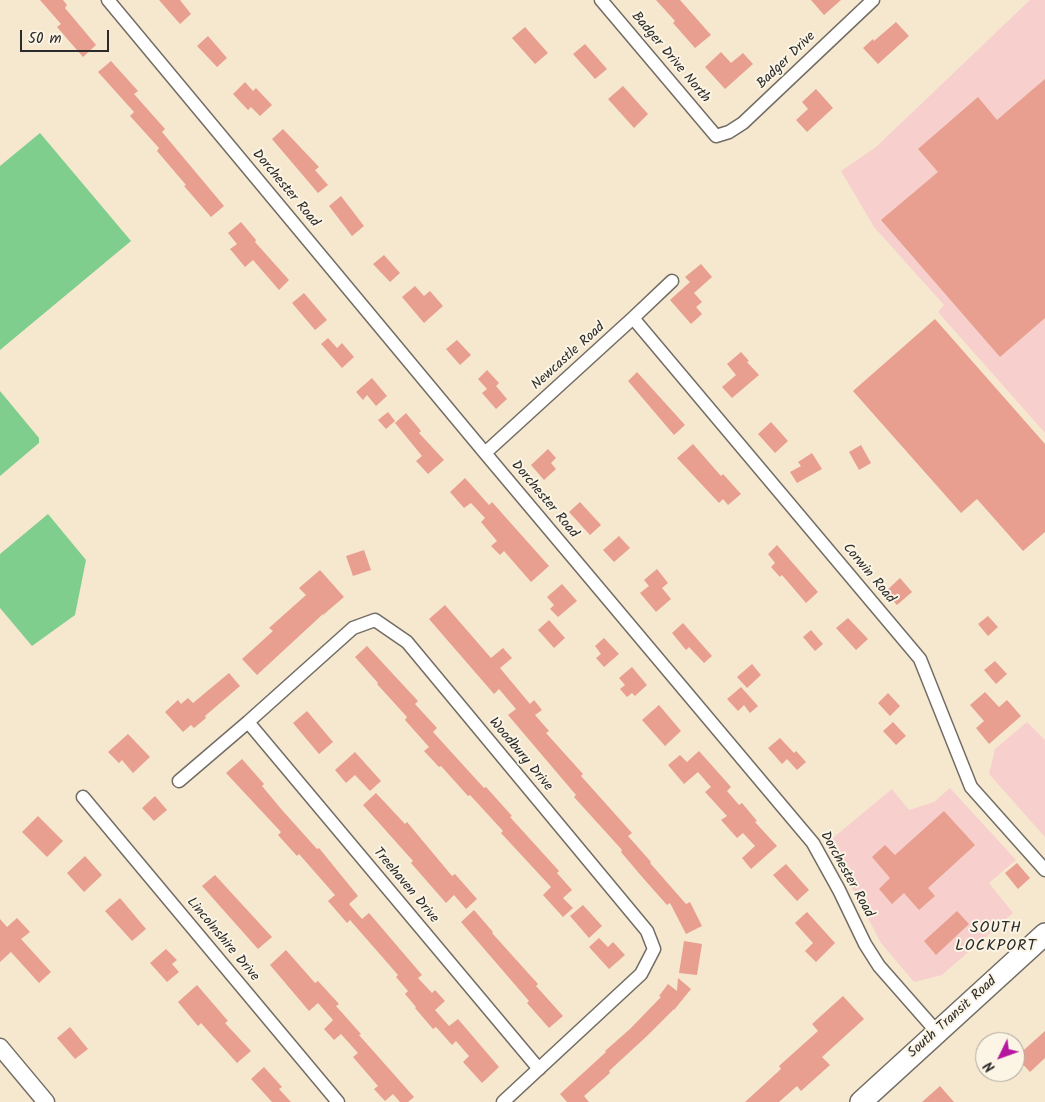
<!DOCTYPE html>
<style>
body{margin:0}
#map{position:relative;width:1045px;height:1102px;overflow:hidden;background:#f6e7cf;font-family:Kalam,sans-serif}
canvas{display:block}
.north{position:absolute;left:975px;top:1032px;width:50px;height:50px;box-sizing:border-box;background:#fcf5e5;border:1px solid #a8a49b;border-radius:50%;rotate:228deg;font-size:14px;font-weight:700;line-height:20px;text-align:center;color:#2b2b2b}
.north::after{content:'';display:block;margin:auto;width:18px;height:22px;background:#b5179e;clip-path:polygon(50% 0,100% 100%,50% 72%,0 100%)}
.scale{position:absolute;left:20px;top:30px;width:89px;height:22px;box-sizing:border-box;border:2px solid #2b2b2b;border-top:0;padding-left:6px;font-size:15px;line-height:18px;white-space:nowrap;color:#2b2b2b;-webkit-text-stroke:4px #fcf5e5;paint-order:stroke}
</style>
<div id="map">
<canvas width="1045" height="1102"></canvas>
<div class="north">N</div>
<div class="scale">50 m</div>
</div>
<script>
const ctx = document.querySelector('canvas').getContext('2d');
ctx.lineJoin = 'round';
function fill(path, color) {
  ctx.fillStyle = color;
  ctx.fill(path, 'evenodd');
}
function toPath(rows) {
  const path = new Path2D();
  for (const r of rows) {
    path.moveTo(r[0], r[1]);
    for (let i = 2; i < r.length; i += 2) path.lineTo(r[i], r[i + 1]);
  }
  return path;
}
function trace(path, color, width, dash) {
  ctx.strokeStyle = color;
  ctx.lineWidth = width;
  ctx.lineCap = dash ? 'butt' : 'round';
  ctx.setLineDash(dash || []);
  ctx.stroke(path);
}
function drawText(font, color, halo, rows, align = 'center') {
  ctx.font = font + ' Kalam,sans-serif';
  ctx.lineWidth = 4;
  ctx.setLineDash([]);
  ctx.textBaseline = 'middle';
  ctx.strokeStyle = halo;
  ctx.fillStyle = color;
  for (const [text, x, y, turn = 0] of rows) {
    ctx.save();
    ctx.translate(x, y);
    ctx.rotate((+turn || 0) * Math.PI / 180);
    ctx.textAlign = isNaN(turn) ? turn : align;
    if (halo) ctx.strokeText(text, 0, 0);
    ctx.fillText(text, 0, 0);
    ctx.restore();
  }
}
const built = toPath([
 [1030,0,1045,0,1045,433,938,312,944,305,874,227,841,171,876,147],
 [1027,722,1045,740,1045,837,989,774,995,749],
 [950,788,1016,860,989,883,1013,913,942,975,914,982,881,943,828,842,892,789,909,810,934,802]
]);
const green = toPath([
 [40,133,131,241,0,350,0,166],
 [0,391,39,438,39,443,0,476],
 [48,514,86,560,75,615,32,646,0,608,0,554]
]);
const building = toPath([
 [40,0,63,0,67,5,65,8,96,45,83,57,57,27,61,24],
 [159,0,180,0,191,14,180,24],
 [656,0,680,0,711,35,695,48,673,23,675,21],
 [811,0,841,0,824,15],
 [896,22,909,36,878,64,863,48,873,39,874,41],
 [525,27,548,53,535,64,512,38],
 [208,36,227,58,217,67,197,46],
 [585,44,607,69,595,79,573,54],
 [721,52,731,63,743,53,753,64,725,89,705,67],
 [111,61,138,91,134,94,165,129,162,132,224,206,211,217,184,186,186,185,157,151,159,148,130,116,134,112,98,72],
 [1045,79,1045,318,1000,357,881,220,938,172,918,149,978,97,997,120],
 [245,82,253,91,256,88,272,105,260,116,251,107,248,110,233,94],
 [623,86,648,114,634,128,608,99],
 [816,89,833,108,807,132,796,120,808,109,802,102],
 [283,129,319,167,315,170,328,185,318,193,272,139],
 [341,196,364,226,352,236,329,206],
 [241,222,256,240,255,242,289,280,279,290,253,260,245,267,230,249,237,244,228,233],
 [384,255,400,273,390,282,373,264],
 [701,264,712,277,694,293,702,302,696,307,702,314,691,324,670,300,690,282,685,277],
 [415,286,424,296,430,291,443,306,424,323,402,297],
 [304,293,327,320,315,330,292,303],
 [935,319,1045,444,1045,532,1023,551,977,499,961,513,853,391],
 [328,338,337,348,342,343,354,357,342,368,321,344],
 [457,340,471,355,460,365,446,349],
 [741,352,749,361,747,362,759,375,732,398,722,387,736,375,727,364],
 [487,370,499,383,496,386,507,399,496,409,482,393,487,389,478,379],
 [637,372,685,425,674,435,628,381],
 [372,378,387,396,376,406,367,395,363,400,356,392],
 [388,412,395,421,386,429,378,420],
 [406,413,421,431,419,433,444,460,428,474,416,461,422,456,395,423],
 [771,422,788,441,775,453,758,434],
 [693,444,721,476,723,474,741,494,728,505,723,499,719,503,677,458],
 [861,445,871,463,859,470,849,452],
 [548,449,556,458,551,463,556,469,544,480,531,465],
 [812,453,822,469,797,483,790,472,801,466,798,462],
 [465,478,489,505,492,502,549,566,531,582,504,551,500,555,491,546,497,541,481,522,485,518,471,503,464,508,450,492],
 [580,502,601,525,590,535,569,512],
 [619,536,630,548,614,562,603,550],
 [777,545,818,592,806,603,782,575,780,577,771,567,775,563,768,554],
 [364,550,371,570,353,576,346,556],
 [657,569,668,583,662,588,671,599,656,612,640,593,649,586,644,580],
 [320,570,344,597,323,615,323,614,257,675,242,659,273,631,269,628,306,595,299,588],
 [900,578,912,592,897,605,885,592],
 [562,584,577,601,558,617,550,609,554,605,547,597],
 [445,605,491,658,503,648,512,658,500,668,530,704,534,700,542,710,535,715,549,731,546,733,583,774,581,776,632,833,628,836,651,862,650,863,686,904,690,902,702,926,686,934,670,903,667,905,643,878,621,852,622,850,574,797,576,795,508,715,516,709,499,689,494,694,429,619],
 [988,616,998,627,988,636,978,624],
 [848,618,868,639,856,650,836,628],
 [549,620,565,638,554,648,538,630],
 [683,623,712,656,704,663,689,647,686,650,672,633],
 [811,630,823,644,815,651,803,637],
 [604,638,619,654,604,667,596,658,601,654,595,646],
 [367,646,418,701,415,704,437,728,433,732,484,788,486,787,512,816,510,817,559,871,557,873,572,890,563,898,573,908,563,917,543,895,551,887,501,833,503,831,470,795,468,796,441,766,439,767,424,751,429,747,405,720,407,717,377,684,378,683,355,657],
 [995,661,1007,674,996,684,984,670],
 [752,664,761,675,747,688,737,677],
 [632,667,647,685,635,696,632,693,627,697,620,689,625,685,619,678],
 [229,673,240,686,205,716,206,718,194,728,191,725,183,732,165,712,178,700,181,704,188,698,193,703],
 [741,687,758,706,750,713,744,705,738,711,727,699],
 [985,692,999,707,1007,700,1021,716,989,744,976,728,984,721,970,705],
 [888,693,900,706,890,716,878,703],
 [659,705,681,731,665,746,642,720],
 [307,711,333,742,319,754,293,723],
 [893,722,906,736,896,745,883,731],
 [128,734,150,757,133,773,122,760,119,763,108,752],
 [780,738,794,753,796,751,806,762,797,770,787,759,782,764,768,748],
 [699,751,731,787,727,791,739,805,742,803,757,821,755,822,777,846,751,869,742,858,755,846,743,833,737,838,721,820,727,816,705,792,711,787,698,772,684,784,668,765,680,755,687,762],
 [355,752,381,781,370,791,355,775,346,783,335,770],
 [242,759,264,784,262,786,282,810,317,849,319,848,358,896,349,904,362,919,369,913,422,975,418,978,432,993,435,990,445,1001,435,1010,449,1026,458,1019,499,1067,482,1083,463,1062,469,1056,456,1041,452,1045,436,1027,433,1029,415,1008,416,1007,405,994,408,991,396,977,398,975,350,920,347,923,328,901,335,895,299,854,297,856,278,835,281,832,226,773],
 [376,793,405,824,407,822,452,876,455,874,477,899,466,909,454,895,446,903,411,863,413,861,363,805],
 [155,796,167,810,154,821,142,808],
 [944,811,975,845,928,888,935,896,919,910,904,893,892,904,879,889,890,878,872,857,885,845,895,855],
 [38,816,63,841,47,857,22,832],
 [85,856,102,875,84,892,67,873],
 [1017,863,1030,878,1018,889,1005,873],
 [786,864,809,890,797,901,773,875],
 [215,875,272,937,258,949,202,886],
 [120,898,146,929,132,941,105,911],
 [583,905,602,926,589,938,570,916],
 [474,910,493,932,492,933,538,984,536,986,563,1016,549,1028,527,1003,529,1001,461,922],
 [957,911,969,924,936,955,924,941],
 [807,912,835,943,816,962,805,951,813,943,795,923],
 [17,918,30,932,21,939,51,972,39,983,11,952,0,962,0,919,7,927],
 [599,938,608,947,613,942,625,955,609,969,589,947],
 [684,941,702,944,697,975,679,973],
 [166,949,177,960,172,964,179,972,167,982,150,963],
 [286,950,315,983,318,981,339,1004,336,1006,361,1034,359,1035,414,1097,408,1102,400,1102,393,1094,385,1101,374,1089,378,1086,353,1057,358,1053,341,1034,334,1040,324,1029,333,1020,318,1003,309,1011,270,965],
 [678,978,691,989,674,1010,674,1009,647,1036,609,1071,610,1073,584,1096,589,1102,567,1102,560,1094,606,1052,605,1051,630,1029,661,997,659,996,668,984,677,991],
 [197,985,228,1021,225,1023,251,1051,237,1063,201,1023,198,1026,178,1002],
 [843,996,864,1019,822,1057,830,1065,801,1091,797,1086,779,1102,745,1102,781,1069,779,1066,818,1031,812,1024],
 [70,1027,88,1049,75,1059,57,1038],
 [1045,1031,1045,1058,1030,1072,1016,1057],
 [264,1067,282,1087,279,1089,291,1102,272,1102,251,1079],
 [940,1086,954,1102,922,1102]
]);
const minor = toPath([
 [108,0,485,453,813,843,839,890,865,944,879,966,937,1032],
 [601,0,716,136,729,132,743,123,873,0],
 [633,318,920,659,971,787,1045,870],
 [485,453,633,318,672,281],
 [248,722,539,1069],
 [179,781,248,722,353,628,375,620,407,642,647,931,654,949,641,974,503,1102],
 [83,797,338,1102]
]);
const tertiary = toPath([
 [0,1047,46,1102]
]);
const trunk = toPath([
 [861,1102,1045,934]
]);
const streetNames = [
 ["Badger Drive North",670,58,50],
 ["Badger Drive",787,61,-44],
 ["Dorchester Road",285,189,50],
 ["Newcastle Road",569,357,-42],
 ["Dorchester Road",544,500,50],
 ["Corwin Road",868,574,50],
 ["Woodbury Drive",520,755,50],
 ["Dorchester Road",846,875,61],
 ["Treehaven Drive",405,886,50],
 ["Lincolnshire Drive",222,940,50],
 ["South Transit Road",953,1018,-42]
];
const quarterNames = [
 ["SOUTH",996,929],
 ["LOCKPORT",996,947]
];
fill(built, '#f7d0cd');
fill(green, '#7fce8e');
fill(building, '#e89f90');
trace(minor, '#726d64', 15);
trace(tertiary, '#726d64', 19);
trace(trunk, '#726d64', 24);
trace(minor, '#fff', 12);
trace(tertiary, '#fff', 16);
trace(trunk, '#fff', 21);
drawText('14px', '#2b2b2b', '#fcf5e5', streetNames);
ctx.letterSpacing = '1px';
drawText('16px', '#2b2b2b', '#fcf5e5', quarterNames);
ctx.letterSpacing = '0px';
</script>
